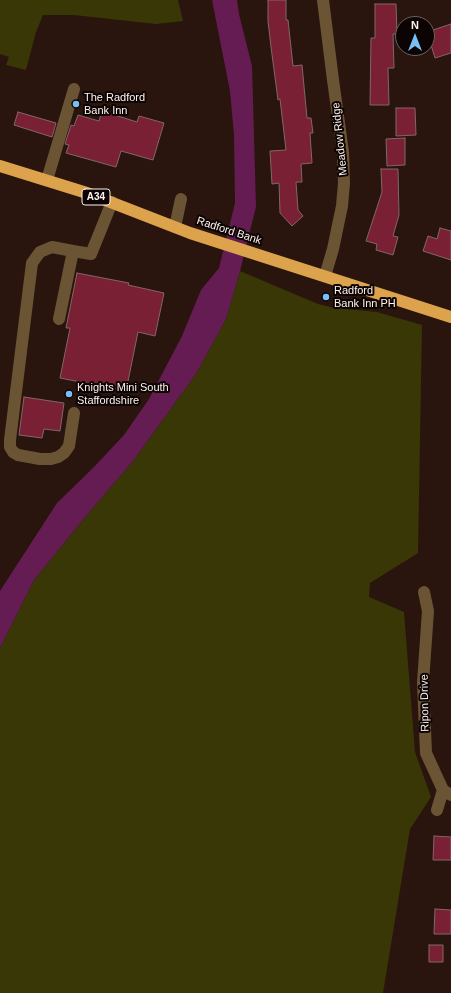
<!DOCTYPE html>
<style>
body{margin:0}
#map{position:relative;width:451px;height:993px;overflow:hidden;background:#29150d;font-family:Helvetica,sans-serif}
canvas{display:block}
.north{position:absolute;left:395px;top:16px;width:40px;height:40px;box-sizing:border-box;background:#0c0403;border:1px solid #6d6361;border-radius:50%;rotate:0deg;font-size:11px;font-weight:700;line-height:16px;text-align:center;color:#fef2ed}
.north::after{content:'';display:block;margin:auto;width:14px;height:18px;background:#78bff7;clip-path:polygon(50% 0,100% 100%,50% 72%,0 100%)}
</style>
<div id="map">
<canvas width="451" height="993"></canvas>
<div class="north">N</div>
</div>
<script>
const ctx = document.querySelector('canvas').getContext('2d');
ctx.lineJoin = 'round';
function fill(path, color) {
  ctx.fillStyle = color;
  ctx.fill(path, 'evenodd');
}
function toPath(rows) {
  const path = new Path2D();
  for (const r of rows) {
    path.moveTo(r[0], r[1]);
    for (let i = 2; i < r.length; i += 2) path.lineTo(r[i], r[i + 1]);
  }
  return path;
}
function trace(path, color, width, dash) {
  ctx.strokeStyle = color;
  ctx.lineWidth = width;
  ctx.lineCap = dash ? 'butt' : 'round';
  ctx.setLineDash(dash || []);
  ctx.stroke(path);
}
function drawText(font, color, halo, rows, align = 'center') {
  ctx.font = font + ' Helvetica,sans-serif';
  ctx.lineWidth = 4;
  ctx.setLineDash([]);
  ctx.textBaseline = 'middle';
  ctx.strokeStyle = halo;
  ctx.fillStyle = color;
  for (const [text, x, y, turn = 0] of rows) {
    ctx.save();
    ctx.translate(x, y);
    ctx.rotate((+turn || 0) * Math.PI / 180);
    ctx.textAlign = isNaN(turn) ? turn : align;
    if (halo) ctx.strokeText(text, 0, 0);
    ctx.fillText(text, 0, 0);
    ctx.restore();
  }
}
const green = toPath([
 [0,0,178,0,183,21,156,24,74,15,43,15,36,32,26,70,6,65,9,57,0,54],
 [240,271,318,304,335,308,377,312,422,325,418,553,370,583,369,597,404,612,415,752,431,797,410,829,383,993,0,993,0,648,34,580,87,515,133,461,196,374,226,319]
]);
const water = toPath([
 [212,0,237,0,239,14,252,66,256,207,240,271,226,319,196,374,133,461,87,515,34,580,0,648,0,591,57,503,94,467,124,435,149,399,182,336,201,290,219,268,235,203,234,135,230,91]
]);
const building = toPath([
 [268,0,286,0,286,20,288,20,293,66,302,65,307,118,311,118,313,133,310,133,312,163,301,164,302,182,296,182,298,210,303,216,292,226,280,213,279,183,272,184,270,151,286,150,280,99,278,100,271,47,268,21,268,0],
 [375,4,396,4,397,34,393,34,394,68,388,68,389,105,370,105,371,38,375,38,375,4],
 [451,24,451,53,435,58,427,32,451,24],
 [396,108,415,108,416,135,396,136,396,108],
 [102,111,137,122,139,116,164,123,153,160,121,151,116,167,66,153,69,145,65,144,71,125,74,126,78,115,99,121,102,111],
 [18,112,56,123,52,137,14,125,18,112],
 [405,138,405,165,387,166,386,139,405,138],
 [381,169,398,169,399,215,393,236,398,237,393,255,376,250,377,244,366,241,382,192,381,169],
 [440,228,451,231,451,260,423,251,428,236,437,239,440,228],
 [77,273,129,283,128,285,164,293,155,336,138,332,126,391,60,378,70,328,66,328,77,273],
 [24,397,64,403,60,431,44,429,42,438,19,435,24,397],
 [434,836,451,837,451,860,433,860,434,836],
 [435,909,451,910,451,934,434,934,435,909],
 [429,945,443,945,443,962,429,962,429,945]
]);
const minor = toPath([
 [323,0,333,80,343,152,344,183,342,206,333,249,325,276],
 [47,180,74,89],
 [175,227,181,199],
 [73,251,52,247,40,252,32,263,10,440,10,447,13,452,18,455,40,459,51,459,58,457,64,453,69,446,74,413],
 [59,319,73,251,91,254,112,202],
 [424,592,428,611,423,682,426,753,443,790,451,795],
 [437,810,443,790]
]);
const highway = toPath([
 [0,166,87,193,190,233,451,317]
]);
const markers = [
 [76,104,4,"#78bff7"],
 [326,297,4,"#78bff7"],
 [69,394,4,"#78bff7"]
];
const shields = [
 [96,197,28]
];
const shieldNames = [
 ["A34",96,197]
];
const poiNames = [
 ["The Radford",84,98],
 ["Bank Inn",84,111],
 ["Radford",334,291],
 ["Bank Inn PH",334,304],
 ["Knights Mini South",77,388],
 ["Staffordshire",77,401]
];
const streetNames = [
 ["Meadow Ridge",340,139,-96],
 ["Radford Bank",229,231,18],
 ["Ripon Drive",425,703,-91]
];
fill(green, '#393706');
fill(water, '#651c53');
fill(building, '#7a2035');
trace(building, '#826669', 1);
trace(minor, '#6b5434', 12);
trace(highway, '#dda24c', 12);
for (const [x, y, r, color] of markers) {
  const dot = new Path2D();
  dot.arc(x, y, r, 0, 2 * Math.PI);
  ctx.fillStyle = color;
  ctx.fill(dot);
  trace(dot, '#0c0403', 1.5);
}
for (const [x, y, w] of shields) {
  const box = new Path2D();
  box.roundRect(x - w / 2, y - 8, w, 16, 3);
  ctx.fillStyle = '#0c0403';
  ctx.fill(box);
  trace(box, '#fef2ed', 1);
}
drawText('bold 10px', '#fef2ed', null, shieldNames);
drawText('11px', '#fef2ed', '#0c0403', poiNames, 'left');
drawText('11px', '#fef2ed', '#0c0403', streetNames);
</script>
